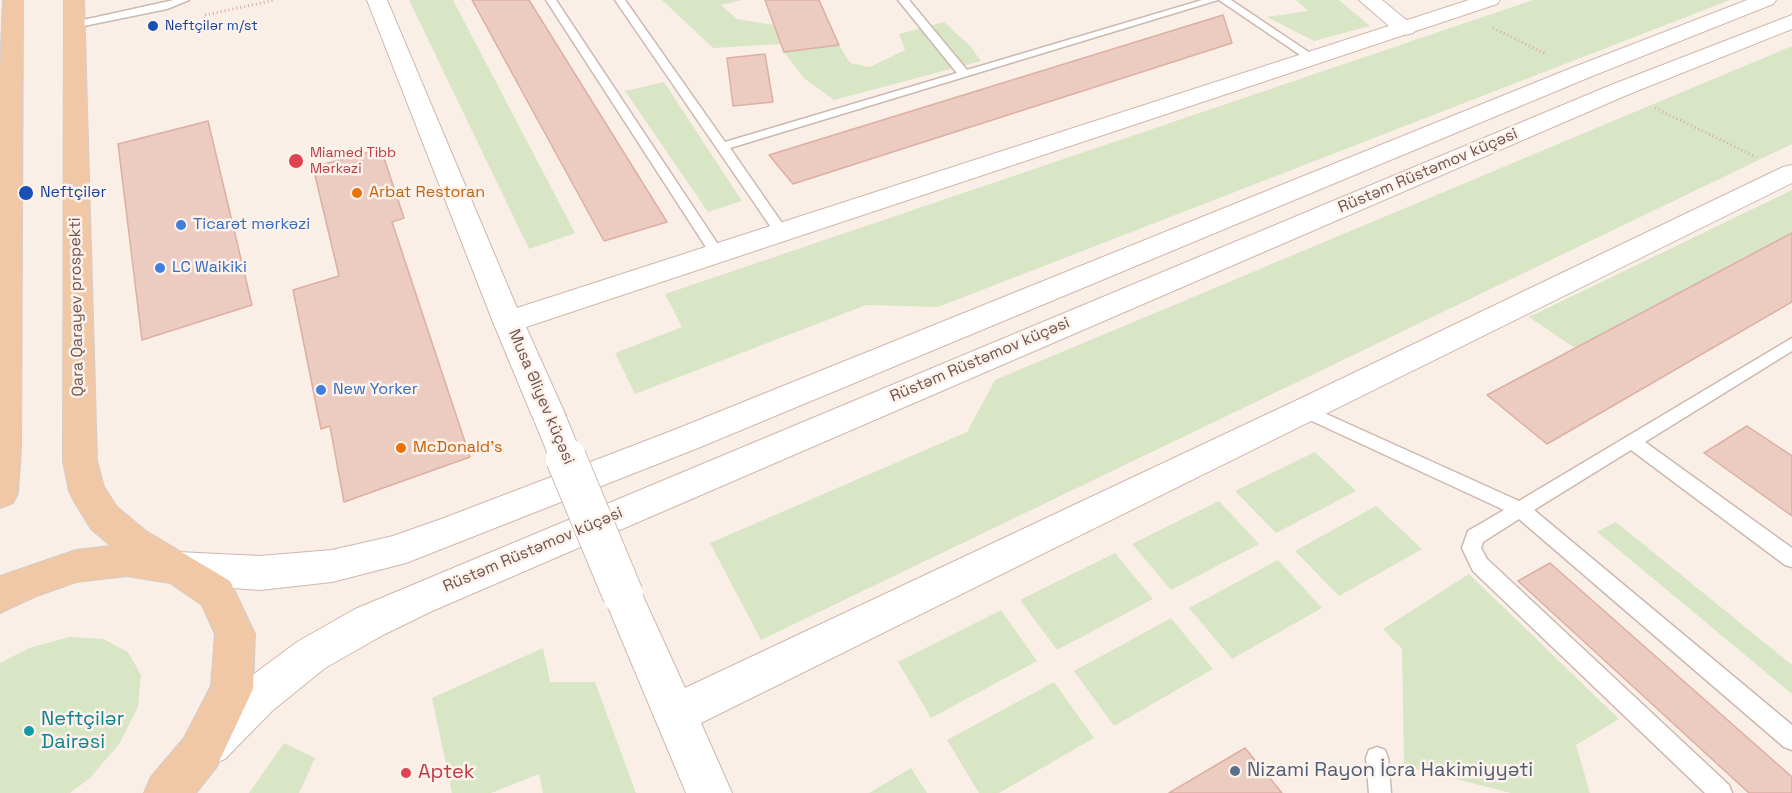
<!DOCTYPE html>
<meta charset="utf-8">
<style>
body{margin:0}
canvas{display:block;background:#faefe6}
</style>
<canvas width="1792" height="793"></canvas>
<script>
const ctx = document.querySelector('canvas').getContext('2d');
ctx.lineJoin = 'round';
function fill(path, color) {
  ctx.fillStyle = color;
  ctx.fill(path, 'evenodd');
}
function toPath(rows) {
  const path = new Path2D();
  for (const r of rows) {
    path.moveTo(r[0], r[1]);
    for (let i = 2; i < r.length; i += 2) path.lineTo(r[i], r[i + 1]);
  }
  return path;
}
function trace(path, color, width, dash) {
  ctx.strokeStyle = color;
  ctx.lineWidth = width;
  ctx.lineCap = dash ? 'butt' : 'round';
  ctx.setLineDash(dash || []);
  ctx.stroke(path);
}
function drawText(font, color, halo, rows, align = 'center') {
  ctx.font = font + ' "Space Grotesk",sans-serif';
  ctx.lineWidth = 5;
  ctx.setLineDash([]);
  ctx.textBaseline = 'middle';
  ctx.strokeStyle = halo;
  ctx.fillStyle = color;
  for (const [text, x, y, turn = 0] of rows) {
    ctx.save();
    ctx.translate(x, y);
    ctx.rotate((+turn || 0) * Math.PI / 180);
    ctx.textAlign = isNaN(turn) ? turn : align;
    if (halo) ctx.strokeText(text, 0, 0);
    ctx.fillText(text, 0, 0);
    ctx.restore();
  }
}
const green = toPath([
 [409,0,453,0,575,233,529,249],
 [662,0,742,0,721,5,737,19,774,25,781,44,713,48],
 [1296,0,1339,0,1370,26,1314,41,1267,17,1308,11],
 [1533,0,1730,0,938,307,866,305,635,394,615,353,682,327,665,294],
 [944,22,971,47,981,61,834,100,804,78,784,52,839,45,850,63,870,67,905,50,899,34],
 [1792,46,1792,144,761,640,710,543,967,432,995,380],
 [664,82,742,201,708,212,625,91],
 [1792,190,1792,233,1575,348,1529,317],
 [1315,452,1356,491,1276,533,1235,491],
 [1219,501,1259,544,1171,590,1132,544],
 [1376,506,1422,549,1339,596,1295,551],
 [1616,522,1792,665,1792,694,1597,532],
 [1115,553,1153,599,1057,650,1020,600],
 [1278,560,1322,608,1232,659,1189,608],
 [1469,574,1619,719,1576,745,1590,793,1511,793,1404,766,1402,649,1383,629],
 [1001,610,1037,661,931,718,898,662],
 [1171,618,1213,669,1114,726,1074,671],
 [69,637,103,639,128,652,141,675,138,707,120,743,90,778,70,793,0,793,0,663,29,648],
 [543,648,550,682,595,682,636,793,543,793,539,774,491,793,452,793,432,698],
 [1054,682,1094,738,999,793,979,793,947,740],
 [284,743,315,758,299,793,249,793],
 [911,768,927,793,869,793]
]);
const building = toPath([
 [472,0,529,0,667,222,604,241,472,0],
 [765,0,819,0,839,45,784,52,765,0],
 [1223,15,1232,43,793,184,769,155,1223,15],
 [765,54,773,102,733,106,727,58,765,54],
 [208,121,252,305,142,340,118,144,208,121],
 [381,149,404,218,392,222,470,457,344,502,330,426,321,429,293,290,339,276,313,167,381,149],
 [1792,233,1792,302,1547,444,1487,395,1792,233],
 [1747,426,1792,456,1792,516,1704,453,1747,426],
 [1550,563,1792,777,1792,793,1749,793,1518,581,1550,563],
 [1245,748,1282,793,1169,793,1245,748]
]);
const path = toPath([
 [205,15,275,0],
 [1493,28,1546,54],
 [1655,108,1756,157]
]);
const lane = toPath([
 [174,0,189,0,167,9,74,28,69,25,74,22,174,0],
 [546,0,556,0,723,252,725,255,723,258,713,258,546,0],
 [615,0,625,0,725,142,957,73,898,0,909,0,967,70,1202,0,1218,0,730,148,789,233,782,237,777,236,615,0],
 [1219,0,1231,0,1319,59,1313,62,1309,61,1219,0],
 [1792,338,1792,351,1645,442,1792,548,1792,567,1785,565,1631,450,1534,510,1792,725,1792,750,1784,747,1519,519,1483,542,1481,548,1487,559,1729,785,1732,793,1705,793,1473,571,1462,548,1468,531,1504,510,1299,415,1297,411,1299,407,1305,405,1311,407,1519,501,1792,338],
 [1377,747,1385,750,1388,758,1391,793,1369,793,1366,758,1369,750,1377,747]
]);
const street = toPath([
 [1359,0,1382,0,1416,28,1413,33,1405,35,1397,33,1359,0]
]);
const secondary = toPath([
 [367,0,387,0,517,308,1469,0,1500,0,1497,4,526,327,566,416,561,425,549,429,537,425,532,416,493,322,367,0],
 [1747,0,1776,0,1773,4,1590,77,698,448,406,563,332,582,260,590,178,584,164,580,159,568,164,556,178,552,260,556,332,550,393,536,444,518,674,430,1574,67,1747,0],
 [1792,15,1792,29,1627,95,430,612,383,635,325,668,272,711,225,759,210,765,195,759,188,744,195,729,242,683,297,642,355,609,1611,85,1792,15],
 [1792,165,1792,183,701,723,732,793,686,793,603,595,609,583,623,578,637,583,685,688,1293,402,1783,167,1792,165]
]);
const primary = toPath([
 [3,0,23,0,21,448,18,493,13,503,0,508,0,72,3,0],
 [64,0,84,0,97,461,104,487,117,507,146,531,230,581,255,634,253,689,216,768,196,793,144,793,151,777,184,738,211,686,215,634,202,605,170,583,127,576,76,582,34,597,0,613,0,576,76,550,111,546,91,529,74,501,69,491,63,461,64,0]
]);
const secondaryBridgeFar1 = toPath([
 [549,416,567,460]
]);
const secondaryBridge = toPath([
 [566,458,623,595]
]);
const markers = [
 [153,26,6,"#1a4fb4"],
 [296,161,8,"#e0444e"],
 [26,193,8,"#1a4fb4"],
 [357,193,6,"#e8710a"],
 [181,225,6,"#3f7fe0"],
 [160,268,6,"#3f7fe0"],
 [321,390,6,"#3f7fe0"],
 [401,448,6,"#e8710a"],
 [29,731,6,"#0f9aa8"],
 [1235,771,6,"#5c6f8a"],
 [406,773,6,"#e0444e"]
];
const farTransitnames = [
 ["Neftçilər m/st",165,26]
];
const farHealthnames = [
 ["Miamed Tibb",310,153],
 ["Mərkəzi",310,169]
];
const streetNames = [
 ["Rüstəm Rüstəmov küçəsi",1428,171,-23],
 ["Qara Qarayev prospekti",77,307,-91],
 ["Rüstəm Rüstəmov küçəsi",980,360,-23],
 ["Musa Əliyev küçəsi",541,397,67],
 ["Rüstəm Rüstəmov küçəsi",533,550,-23]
];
const transitNames = [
 ["Neftçilər",40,193]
];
const foodNames = [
 ["Arbat Restoran",369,193],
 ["McDonald's",413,448]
];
const shopNames = [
 ["Ticarət mərkəzi",193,225],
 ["LC Waikiki",172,268],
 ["New Yorker",333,390]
];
const nearCulturenames = [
 ["Neftçilər",41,720],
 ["Dairəsi",41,743]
];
const nearServicenames = [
 ["Nizami Rayon İcra Hakimiyyəti",1247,771]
];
const nearHealthnames = [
 ["Aptek",418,773]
];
fill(green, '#d8e6c6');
fill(building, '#eccbc1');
trace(building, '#ddafa3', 1.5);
trace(lane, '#ccb8b0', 3);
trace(street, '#ccb8b0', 2);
trace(secondary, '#cfb7ae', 2);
trace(primary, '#d4ccca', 2);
trace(path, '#d1aea4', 3, [1, 3]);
fill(lane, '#fff');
fill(street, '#fff');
fill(secondary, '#fff');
fill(primary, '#f1c8a6');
trace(secondaryBridgeFar1, '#cfb7ae', 33, []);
trace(secondaryBridge, '#cfb7ae', 42, []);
trace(secondaryBridgeFar1, '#fff', 31);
trace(secondaryBridge, '#fff', 40);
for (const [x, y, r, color] of markers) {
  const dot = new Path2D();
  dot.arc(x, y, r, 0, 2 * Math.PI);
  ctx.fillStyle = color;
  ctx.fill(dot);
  trace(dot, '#fdf3ec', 2);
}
drawText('14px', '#164399', '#fdf3ec', farTransitnames, 'left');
drawText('14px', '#be3a42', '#fdf3ec', farHealthnames, 'left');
drawText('16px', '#70544e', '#fdf3ec', streetNames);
drawText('16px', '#164399', '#fdf3ec', transitNames, 'left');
drawText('16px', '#c56008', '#fdf3ec', foodNames, 'left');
drawText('16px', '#366cbe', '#fdf3ec', shopNames, 'left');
drawText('20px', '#0d838f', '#fdf3ec', nearCulturenames, 'left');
drawText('20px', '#4e5e75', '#fdf3ec', nearServicenames, 'left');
drawText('20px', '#be3a42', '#fdf3ec', nearHealthnames, 'left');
</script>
